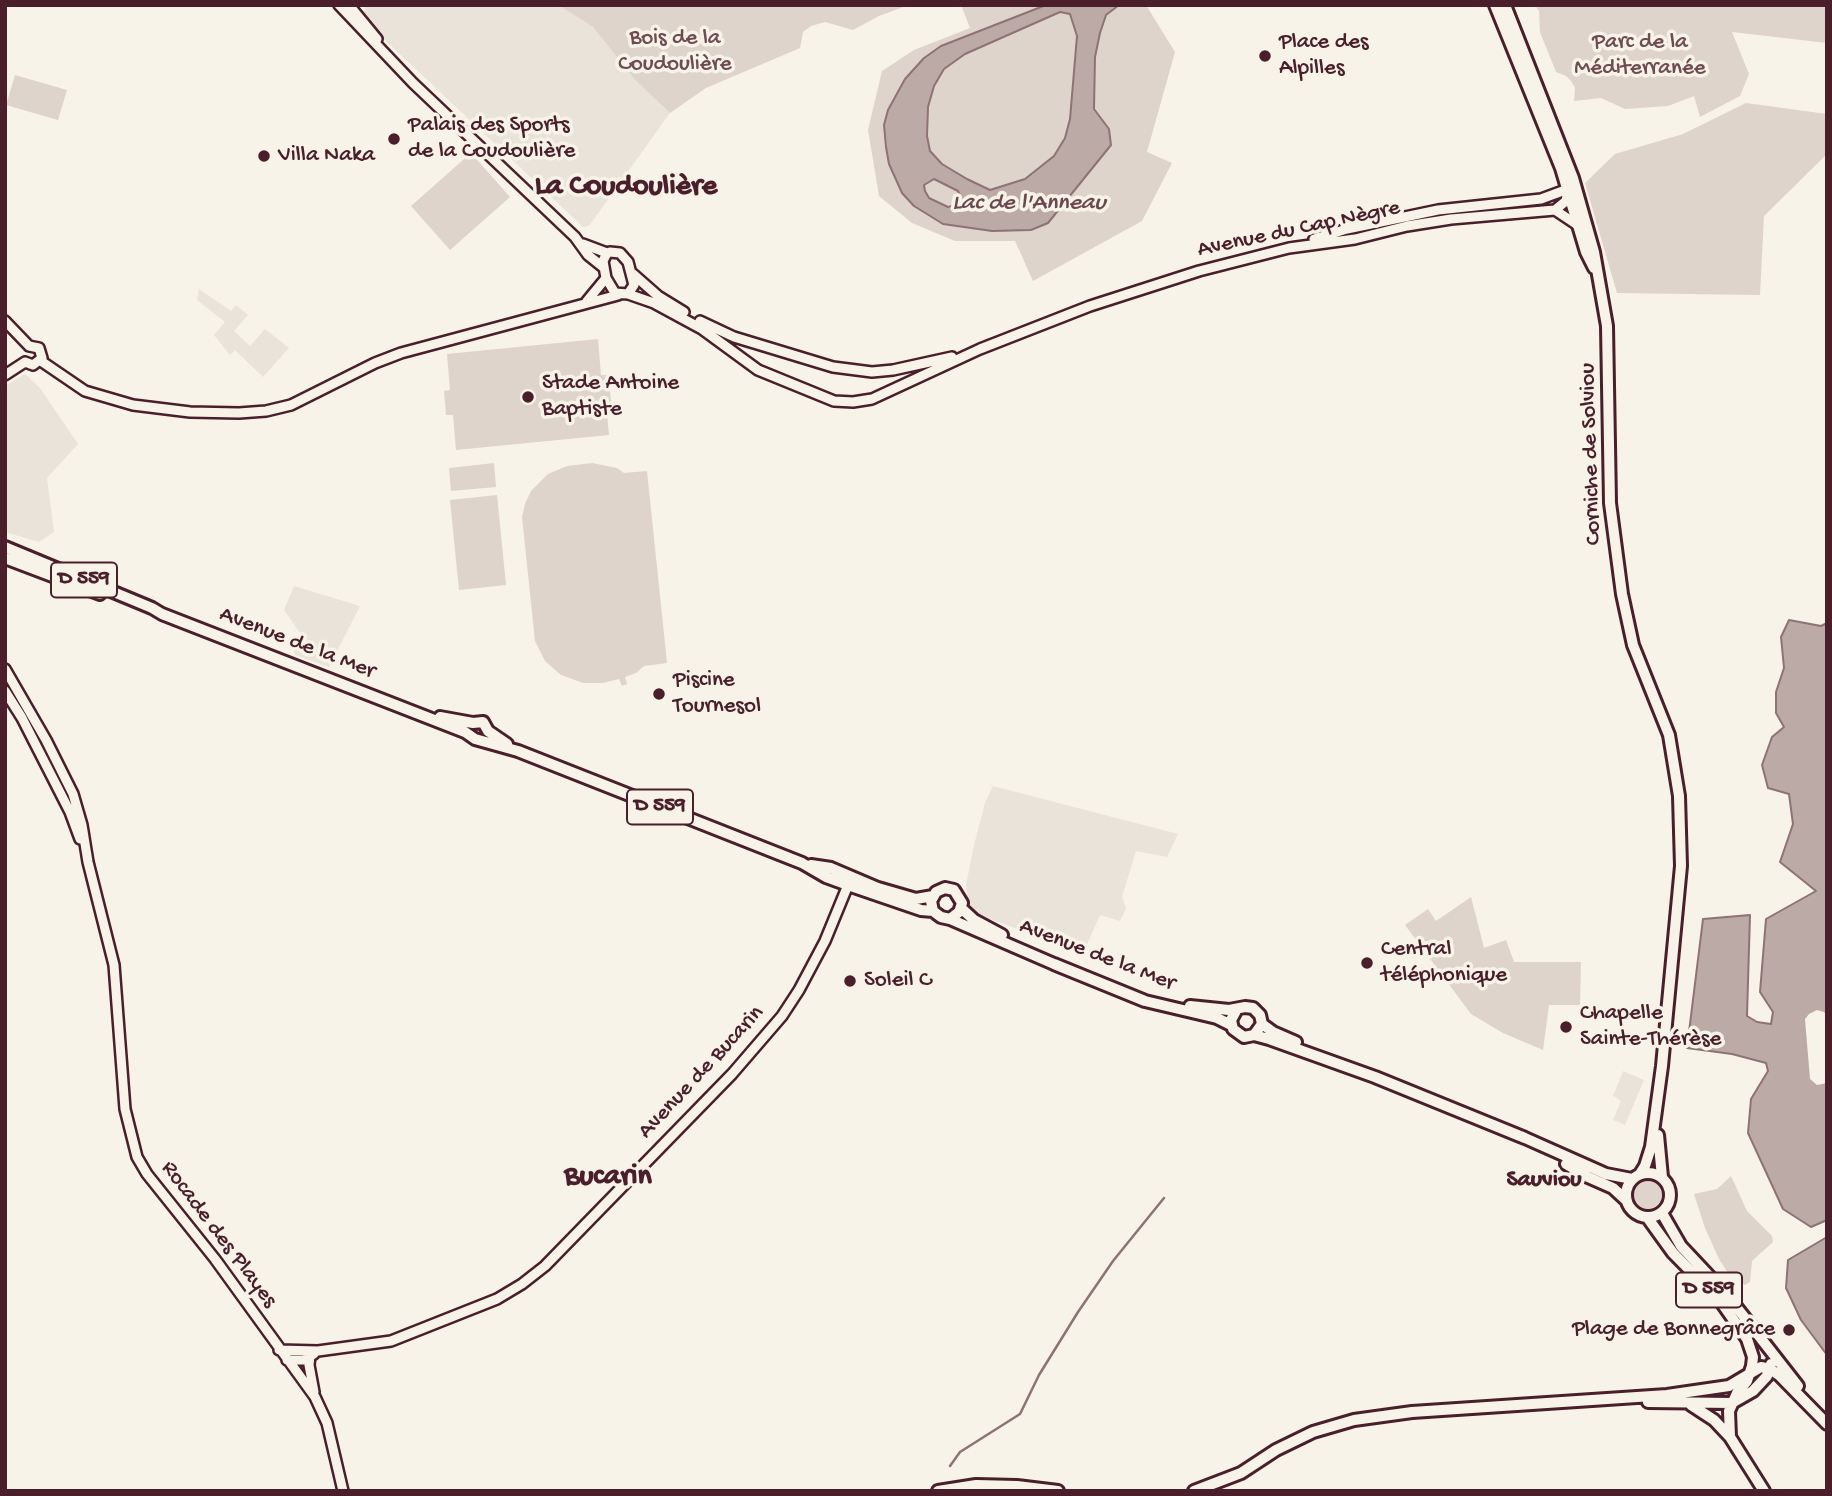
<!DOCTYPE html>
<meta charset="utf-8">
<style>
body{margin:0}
#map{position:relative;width:1832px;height:1496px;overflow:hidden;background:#f7f3e8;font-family:"Gochi Hand",sans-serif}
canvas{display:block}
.frame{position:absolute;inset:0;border:7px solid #4a1f2b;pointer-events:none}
</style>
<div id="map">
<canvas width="1832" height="1496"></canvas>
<div class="frame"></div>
</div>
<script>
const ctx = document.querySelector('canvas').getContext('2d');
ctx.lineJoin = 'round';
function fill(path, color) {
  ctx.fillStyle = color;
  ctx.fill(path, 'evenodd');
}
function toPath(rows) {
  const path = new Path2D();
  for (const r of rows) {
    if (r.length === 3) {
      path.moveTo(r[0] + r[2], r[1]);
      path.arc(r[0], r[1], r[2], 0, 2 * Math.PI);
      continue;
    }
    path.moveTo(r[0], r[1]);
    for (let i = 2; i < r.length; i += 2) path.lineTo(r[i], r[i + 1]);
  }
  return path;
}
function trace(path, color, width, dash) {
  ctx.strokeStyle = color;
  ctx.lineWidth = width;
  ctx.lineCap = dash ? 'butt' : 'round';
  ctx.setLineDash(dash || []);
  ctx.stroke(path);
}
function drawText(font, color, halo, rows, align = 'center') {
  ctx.font = font + ' "Gochi Hand",sans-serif';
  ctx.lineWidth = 7;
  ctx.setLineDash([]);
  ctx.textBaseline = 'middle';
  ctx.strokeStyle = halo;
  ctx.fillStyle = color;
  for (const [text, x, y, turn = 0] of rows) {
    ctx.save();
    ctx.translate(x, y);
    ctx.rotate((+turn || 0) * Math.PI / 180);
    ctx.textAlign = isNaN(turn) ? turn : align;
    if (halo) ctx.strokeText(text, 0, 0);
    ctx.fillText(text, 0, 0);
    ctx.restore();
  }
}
const built = toPath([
 [367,5,558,5,593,27,635,80,670,113,589,226,583,227,368,24,363,14],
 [199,289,231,311,236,305,248,315,234,331,250,346,265,329,289,348,263,377,235,350,230,355,214,335,225,322,197,300],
 [25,374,40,388,78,444,47,478,54,532,39,542,5,532,5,386],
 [294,586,360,606,329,667,295,655,293,650,300,633,284,610],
 [993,786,1178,834,1167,857,1136,851,1122,897,1126,908,1120,921,1100,915,1083,953,977,914,968,902,966,885,974,845,985,803],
 [1623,1071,1644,1080,1625,1125,1613,1120,1621,1101,1613,1096]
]);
const green = toPath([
 [558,5,909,5,879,16,853,30,825,22,811,26,803,32,800,48,706,88,670,113,635,80,593,27],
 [961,5,1046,5,941,46,924,58,884,125,889,164,914,206,1056,215,1109,129,1094,109,1095,57,1100,33,1106,15,1119,5,1146,5,1175,52,1147,152,1172,163,1142,221,1033,281,1015,241,955,241,912,223,879,196,868,130,882,71,914,50,970,28],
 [1535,5,1827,5,1827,43,1732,32,1749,74,1740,96,1700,117,1694,96,1668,106,1625,109,1601,98,1574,101,1575,88,1571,81,1566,76,1556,72,1540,32,1539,11],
 [1060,12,1070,13,1077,36,1070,119,1065,138,1054,156,1025,179,990,190,967,179,942,164,930,151,927,136,928,107,934,86,944,69,965,54],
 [15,75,67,90,58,120,6,105],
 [1746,103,1827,114,1827,154,1764,216,1760,295,1617,293,1585,183,1615,154,1683,134],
 [471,153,510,197,450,250,411,206],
 [934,179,958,191,961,198,956,205,948,207,929,198,925,191,924,185],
 [598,339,601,375,609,375,611,403,606,404,609,435,456,450,453,415,446,415,444,391,450,390,447,354],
 [494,463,496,487,451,491,449,468],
 [592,463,617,468,624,473,647,471,667,663,644,666,636,673,625,677,627,684,622,686,619,679,603,683,583,683,561,675,545,661,535,641,522,517,525,504,531,491,548,474,567,466],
 [497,495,506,585,459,590,450,500],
 [1471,897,1484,948,1506,940,1514,962,1581,962,1580,1005,1549,1005,1543,1050,1503,1033,1471,1014,1405,925,1428,909,1436,921],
 [1731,1176,1747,1211,1772,1236,1773,1242,1752,1261,1750,1282,1745,1285,1732,1279,1719,1259,1705,1228,1694,1194,1717,1189],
 [1647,1194,15]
]);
const water = toPath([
 [1046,5,1119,5,1106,15,1100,33,1095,57,1094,109,1109,129,1111,145,1048,223,1031,230,992,231,943,224,914,206,902,193,889,164,886,147,884,125,888,110,905,79,924,58,941,46,1046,5],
 [1060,12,1070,14,1077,36,1070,119,1065,138,1054,156,1025,179,990,190,967,179,942,164,930,151,927,136,928,107,934,86,944,69,965,54,1060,12],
 [934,179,958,191,961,198,956,205,948,207,929,198,925,191,924,185,934,179],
 [1789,620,1821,626,1827,623,1827,1220,1811,1227,1783,1209,1748,1133,1751,1099,1768,1071,1766,1063,1732,1054,1687,1048,1703,919,1750,915,1747,1016,1757,1022,1771,1024,1773,1012,1760,992,1766,919,1816,891,1780,862,1793,824,1789,794,1768,788,1762,765,1772,737,1784,727,1776,713,1776,692,1784,668,1781,637,1789,620],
 [1827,1237,1827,1355,1801,1320,1786,1288,1788,1260,1827,1237]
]);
const pier = toPath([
 [1817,1010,1824,1012,1827,1016,1827,1083,1817,1085,1810,1079,1805,1019,1809,1014]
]);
const stream = toPath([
 [950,1466,960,1452,1020,1414,1039,1375,1078,1312,1113,1261,1164,1198]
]);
const minor = toPath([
 [339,5,413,83,575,237,588,255,603,267],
 [349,5,377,39],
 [1555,210,1579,226],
 [1314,239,1347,229,1438,210,1541,199,1568,189],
 [583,244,607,253],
 [610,252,620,253,628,262,634,285,628,294,615,293,606,278,603,261,607,253,610,252],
 [633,274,658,296,684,312],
 [628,294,654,303,702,329,758,370,834,401,853,402,872,399,980,349,1090,306,1199,271,1289,248,1355,239,1407,226,1451,219,1555,210,1566,201,1568,190],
 [587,301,606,278],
 [5,321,29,346],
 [700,321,734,337,833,367,872,372,893,370,952,357],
 [41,361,85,391,133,405,190,412,239,413,266,411,291,405,375,363,401,353,618,295],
 [25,362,33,365,42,358,39,348,29,346],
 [5,375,25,362],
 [5,669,46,740,73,794,82,825,88,862,114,965,125,1109,137,1157,147,1174,215,1259,315,1397,327,1423,343,1491],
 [5,691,22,718,70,812,80,839],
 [279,1350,318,1351,391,1341,497,1299,522,1284,545,1266,732,1074,782,1016,799,990,825,941,848,885],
 [310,1356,309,1365,314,1392],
 [287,1360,304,1360,314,1354]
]);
const major = toPath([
 [1495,5,1561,168,1586,252,1594,268],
 [1505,5,1573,178,1594,252,1607,326,1610,503,1622,594,1633,645,1669,735,1679,796,1681,866,1662,1066,1651,1147,1645,1166,1640,1174],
 [5,547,152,608,162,614,465,732,475,739,518,751,802,863,826,877,848,885,921,910,933,911],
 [5,558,100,594],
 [440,717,473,723,483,722,488,731,507,744],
 [811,865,831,868,878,888,916,899,933,896],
 [961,908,974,920,1002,935],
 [950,919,959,912,962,903,954,890,945,888,936,892,931,901,933,911,941,917,950,919,1054,964,1145,1001,1217,1018,1231,1025],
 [1190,1006,1229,1010,1245,1007,1253,1008,1260,1015,1262,1024,1254,1035,1244,1037,1233,1029,1231,1020,1237,1009],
 [1262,1024,1273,1032,1296,1042],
 [1254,1035,1269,1039,1375,1077,1525,1138,1606,1174,1632,1179],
 [1658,1135,1662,1177],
 [1566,1164,1588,1177,1613,1188,1626,1200],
 [1648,1195,22],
 [1662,1213,1681,1246,1727,1295,1798,1386],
 [1647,1217,1673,1253,1721,1302,1747,1339,1753,1357,1752,1366,1747,1381,1737,1393,1729,1411,1730,1437,1764,1491],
 [1648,1402,1732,1403,1753,1391,1767,1376,1771,1364],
 [1691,1405,1714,1420,1730,1437],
 [938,1491,976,1485,1017,1486,1058,1491],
 [1194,1491,1241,1473,1276,1450,1313,1432,1354,1420,1412,1412,1667,1395,1729,1386,1761,1367,1770,1369,1779,1375,1827,1424]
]);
const markers = [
 [1265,56,7,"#4a1f2b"],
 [394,139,7,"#4a1f2b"],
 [264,156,7,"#4a1f2b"],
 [528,397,7,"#4a1f2b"],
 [659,694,7,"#4a1f2b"],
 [1367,963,7,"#4a1f2b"],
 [850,981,7,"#4a1f2b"],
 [1566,1027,7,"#4a1f2b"],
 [1789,1330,7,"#4a1f2b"]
];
const shields = [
 [84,580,66],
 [660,807,66],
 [1709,1290,66]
];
const shieldNames = [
 ["D 559",84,580],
 ["D 559",660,807],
 ["D 559",1709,1290]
];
const parkNames = [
 ["Bois de la",675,39],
 ["Coudoulière",675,65],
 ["Parc de la",1640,43],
 ["Méditerranée",1640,69]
];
const poiNames = [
 ["Place des",1279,43],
 ["Alpilles",1279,69],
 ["Palais des Sports",408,126],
 ["de la Coudoulière",408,152],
 ["Villa Naka",278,156],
 ["Stade Antoine",542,384],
 ["Baptiste",542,410],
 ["Piscine",673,681],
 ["Tournesol",673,707],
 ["Central",1381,950],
 ["téléphonique",1381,976],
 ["Soleil C",864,981],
 ["Chapelle",1580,1014],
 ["Sainte-Thérèse",1580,1040],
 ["Plage de Bonnegrâce",1775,1330,"right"]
];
const streetNames = [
 ["Avenue du Cap Nègre",1299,230,-12],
 ["Corniche de Solviou",1592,454,-92],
 ["Avenue de la Mer",297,644,21],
 ["Avenue de la Mer",1097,956,21],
 ["Avenue de Bucarin",702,1073,-47],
 ["Rocade des Playes",218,1235,53]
];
const waterNames = [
 ["Lac de l'Anneau",1029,204]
];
const neighbourhoodNames = [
 ["Sauviou",1544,1181]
];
const districtNames = [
 ["La Coudoulière",626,188],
 ["Bucarin",608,1178]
];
fill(built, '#eae3da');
fill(green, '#ded4cc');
fill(water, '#bcaaa7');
trace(water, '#8e7275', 2);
fill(pier, '#f7f3e8');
trace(stream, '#8e7275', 2.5);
trace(minor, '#4a1f2b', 14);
trace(major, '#4a1f2b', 16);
trace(minor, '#f7f3e8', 9);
trace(major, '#f7f3e8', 10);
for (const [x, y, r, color] of markers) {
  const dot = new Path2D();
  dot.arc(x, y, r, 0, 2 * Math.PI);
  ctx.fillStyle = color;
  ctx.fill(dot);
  trace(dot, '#f7f3e8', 2.5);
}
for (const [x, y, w] of shields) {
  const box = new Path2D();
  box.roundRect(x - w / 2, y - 17.5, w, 35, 5);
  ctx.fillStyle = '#f7f3e8';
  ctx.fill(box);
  trace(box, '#4a1f2b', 2);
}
drawText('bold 21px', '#4a1f2b', null, shieldNames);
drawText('23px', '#6f4c53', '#f7f3e8', parkNames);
drawText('23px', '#4a1f2b', '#f7f3e8', poiNames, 'left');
drawText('23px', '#4a1f2b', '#f7f3e8', streetNames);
drawText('italic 24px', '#6c4950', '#f7f3e8', waterNames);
drawText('bold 24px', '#4a1f2b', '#f7f3e8', neighbourhoodNames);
drawText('bold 30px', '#4a1f2b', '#f7f3e8', districtNames);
</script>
